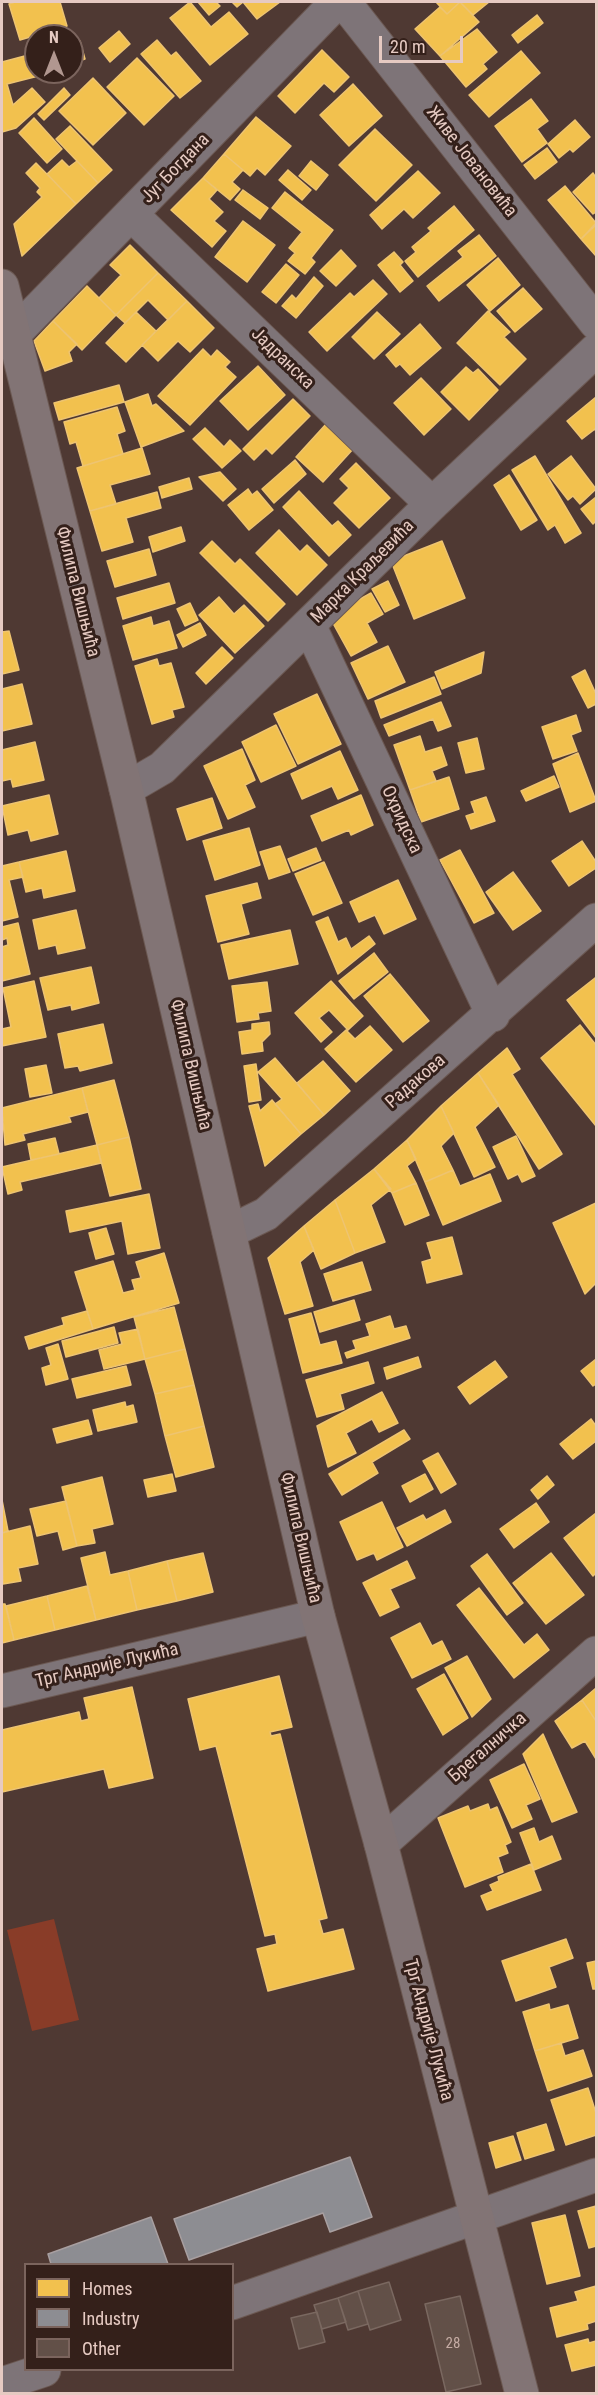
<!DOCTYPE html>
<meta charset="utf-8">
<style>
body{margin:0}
#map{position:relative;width:598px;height:2395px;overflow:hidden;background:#4f3933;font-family:"Roboto Condensed",sans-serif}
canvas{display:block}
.frame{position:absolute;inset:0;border:3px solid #e6cac2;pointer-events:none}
.legend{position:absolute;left:24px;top:2263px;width:210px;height:108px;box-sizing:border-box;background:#34201a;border:2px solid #7b645d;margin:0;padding:8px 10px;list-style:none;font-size:18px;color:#e6cac2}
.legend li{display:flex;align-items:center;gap:12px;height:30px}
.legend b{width:30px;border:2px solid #7b645d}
.north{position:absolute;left:24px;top:24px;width:60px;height:60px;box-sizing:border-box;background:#34201a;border:2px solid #7b645d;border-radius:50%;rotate:0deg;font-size:16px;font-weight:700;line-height:24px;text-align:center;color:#e6cac2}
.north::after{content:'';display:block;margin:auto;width:21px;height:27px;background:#b19790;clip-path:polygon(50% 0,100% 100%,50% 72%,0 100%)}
.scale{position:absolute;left:379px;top:36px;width:84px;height:27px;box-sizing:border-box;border:3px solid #e6cac2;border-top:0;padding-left:8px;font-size:18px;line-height:21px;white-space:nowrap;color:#e6cac2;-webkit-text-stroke:4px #34201a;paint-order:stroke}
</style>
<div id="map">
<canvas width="598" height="2395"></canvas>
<div class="frame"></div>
<ul class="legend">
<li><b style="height:16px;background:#f2c14e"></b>Homes</li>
<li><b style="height:16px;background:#8d8d92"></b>Industry</li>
<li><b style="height:16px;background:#625048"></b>Other</li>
</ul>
<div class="north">N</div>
<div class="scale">20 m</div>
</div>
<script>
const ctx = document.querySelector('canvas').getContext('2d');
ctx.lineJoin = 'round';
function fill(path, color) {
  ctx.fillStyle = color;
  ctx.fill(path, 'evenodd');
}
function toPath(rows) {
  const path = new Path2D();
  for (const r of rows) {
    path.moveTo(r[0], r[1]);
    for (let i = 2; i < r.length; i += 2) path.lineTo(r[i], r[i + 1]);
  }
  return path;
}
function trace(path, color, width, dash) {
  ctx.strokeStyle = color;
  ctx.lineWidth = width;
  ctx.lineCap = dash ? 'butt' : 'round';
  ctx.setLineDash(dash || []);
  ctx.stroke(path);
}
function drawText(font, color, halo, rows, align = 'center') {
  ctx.font = font + ' "Roboto Condensed",sans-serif';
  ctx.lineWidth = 6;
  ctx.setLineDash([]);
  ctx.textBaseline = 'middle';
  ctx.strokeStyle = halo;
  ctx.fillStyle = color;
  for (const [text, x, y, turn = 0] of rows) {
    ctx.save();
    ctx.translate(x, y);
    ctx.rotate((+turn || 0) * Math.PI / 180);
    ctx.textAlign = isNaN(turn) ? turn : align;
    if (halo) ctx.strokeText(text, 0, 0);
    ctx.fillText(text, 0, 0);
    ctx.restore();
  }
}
const green = toPath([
 [54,1919,79,2020,32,2031,7,1930]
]);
const homes = toPath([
 [15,2,60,2,67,26,20,40,9,4,15,2],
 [190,2,211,27,229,12,248,34,210,65,170,18,190,2],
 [198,2,216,2,220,6,209,15,198,2],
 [232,2,280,2,257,19,243,2,237,7,232,2],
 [436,2,460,2,447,14,436,2],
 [460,2,479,22,440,56,415,29,440,7,447,14,460,2],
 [460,2,489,2,473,15,460,2],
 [537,15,543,23,518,43,512,35,537,15],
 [477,29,497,52,483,64,487,69,466,87,440,56,477,29],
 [119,31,130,44,110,62,99,48,119,31],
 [157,40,171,56,176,52,201,81,180,98,141,54,157,40],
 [80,41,85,59,72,63,72,44,80,41],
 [322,50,349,77,334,92,324,83,295,113,278,96,322,50],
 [521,51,540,73,489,117,469,95,521,51],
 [36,53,36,72,54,72,7,84,13,105,32,88,45,102,16,128,2,132,2,62,36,53],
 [137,58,174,96,144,125,107,87,137,58],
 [93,78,126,113,93,145,59,111,93,78],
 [353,84,382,116,349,146,320,115,353,84],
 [64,88,70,95,44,120,38,114,64,88],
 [531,99,548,121,537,129,547,143,522,162,495,126,531,99],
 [256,117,291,146,265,175,257,168,250,176,224,154,256,117],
 [34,118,62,149,47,163,19,133,34,118],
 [575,120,590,137,573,152,570,149,559,158,548,144,575,120],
 [70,126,112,170,98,183,56,139,70,126],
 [375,129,412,165,376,201,339,165,375,129],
 [547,148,557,162,535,179,524,165,547,148],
 [224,154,243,170,232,182,240,189,230,200,203,178,224,154],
 [62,160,69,167,77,161,98,183,76,204,47,174,62,160],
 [311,161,328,175,316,190,299,176,311,161],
 [36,163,76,204,22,256,14,224,42,197,37,192,40,188,26,173,36,163],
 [288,170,311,190,302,200,279,180,288,170],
 [418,171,440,193,413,218,404,209,382,229,370,215,418,171],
 [593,173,596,178,596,212,593,214,573,192,593,173],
 [203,178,217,190,209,199,223,212,214,221,226,231,212,247,171,210,203,178],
 [565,186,596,223,581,239,548,200,565,186],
 [243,190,268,208,260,219,235,200,243,190],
 [285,192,333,230,311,258,315,262,305,274,288,261,295,253,289,248,302,232,272,208,285,192],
 [454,206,474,230,418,277,405,261,416,252,412,247,431,231,428,228,454,206],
 [243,221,275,245,247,282,215,257,243,221],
 [596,225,596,256,581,239,596,225],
 [479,235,496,256,439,301,427,286,463,257,458,251,479,235],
 [130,245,158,273,116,315,99,298,121,275,110,265,130,245],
 [341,250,356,266,336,286,320,271,341,250],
 [394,252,403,262,400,265,413,281,400,292,378,265,394,252],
 [498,258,520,285,490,311,467,285,498,258],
 [286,264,299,275,276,303,262,292,286,264],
 [158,273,187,301,168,320,148,300,125,323,116,315,158,273],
 [314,277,323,286,296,318,282,306,292,295,296,299,314,277],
 [373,280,387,294,327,351,309,332,350,293,354,297,373,280],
 [87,286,116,315,82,350,53,321,87,286],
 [523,288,542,309,515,332,497,311,523,288],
 [187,301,214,328,190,352,178,341,158,361,142,345,187,301],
 [488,311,510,332,504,337,526,359,500,385,457,343,488,311],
 [136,312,156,331,126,362,106,343,136,312],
 [377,312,400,334,374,359,352,337,377,312],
 [53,321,77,344,69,352,72,361,45,371,34,341,53,321],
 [420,324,441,348,410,375,400,364,396,367,386,355,420,324],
 [203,349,211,357,217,350,230,362,225,367,236,377,190,425,158,396,203,349],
 [258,366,285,395,248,430,220,401,258,366],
 [466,367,473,373,478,369,498,390,469,420,441,392,466,367],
 [421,378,451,409,424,435,394,403,421,378],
 [119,385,124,402,59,420,54,403,119,385],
 [148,394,152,406,156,404,184,431,141,447,125,402,148,394],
 [596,397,596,432,595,429,582,439,567,421,596,397],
 [293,399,310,416,272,454,266,448,254,460,243,449,293,399],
 [117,407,125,431,117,434,123,454,83,466,76,442,70,444,64,422,117,407],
 [327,423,354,448,323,482,296,457,327,423],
 [205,428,224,447,230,440,241,451,222,468,193,439,205,428],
 [142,448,150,474,110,485,116,504,90,511,77,468,142,448],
 [535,456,581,533,565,543,555,525,548,530,512,470,535,456],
 [571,456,596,489,580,504,573,496,568,500,548,474,571,456],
 [295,460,306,474,274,503,262,489,295,460],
 [356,463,390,498,359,528,334,503,349,488,340,479,356,463],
 [220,472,236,489,223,501,199,477,220,472],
 [509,475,537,520,521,530,494,485,509,475],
 [189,478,192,489,162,498,159,487,189,478],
 [248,489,252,495,257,491,273,510,249,530,228,505,248,489],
 [299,491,332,526,338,521,351,535,329,556,283,507,299,491],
 [157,492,161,508,126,518,133,542,102,551,90,511,157,492],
 [596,497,596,521,593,524,581,509,596,497],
 [181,527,185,541,153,552,149,537,181,527],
 [279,530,300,552,307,545,327,565,297,595,256,553,279,530],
 [212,541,235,564,240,559,285,604,268,621,200,553,212,541],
 [442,541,465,598,414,619,391,561,442,541],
 [149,549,156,575,115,587,107,561,149,549],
 [388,581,399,605,385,612,372,589,388,581],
 [169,583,175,603,123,619,117,598,169,583],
 [371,593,383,614,367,623,377,642,351,656,329,616,371,593],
 [219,597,234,614,244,605,264,626,235,653,199,615,219,597],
 [190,603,198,620,185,626,177,609,190,603],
 [151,617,153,626,169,621,177,648,133,660,123,626,151,617],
 [200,623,206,635,183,647,177,635,200,623],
 [9,631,19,670,2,674,2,632,9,631],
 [388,646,405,682,368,699,351,663,388,646],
 [222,647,233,658,206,684,196,673,222,647],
 [484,652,481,673,442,689,435,672,484,652],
 [157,659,159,666,171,663,184,707,172,710,174,717,152,724,135,666,157,659],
 [585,670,596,694,596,704,588,708,572,677,585,670],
 [434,677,441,694,381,718,375,701,434,677],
 [22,684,32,724,2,731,2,689,22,684],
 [317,694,341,744,298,764,274,714,317,694],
 [441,702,451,726,438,731,433,719,389,736,384,725,441,702],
 [576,715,581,731,571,735,577,751,553,759,542,727,576,715],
 [276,725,296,766,261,782,242,742,276,725],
 [420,736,425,752,441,747,447,765,432,771,436,781,410,790,394,745,420,736],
 [477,738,484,769,466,773,458,743,477,738],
 [35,742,44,780,13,787,11,779,2,781,2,750,35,742],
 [242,749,255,780,245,785,255,807,228,819,204,766,242,749],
 [340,751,358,790,338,799,332,786,302,799,291,774,340,751],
 [578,753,596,801,570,812,553,764,578,753],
 [554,776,559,787,526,801,521,791,554,776],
 [449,777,459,809,421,822,410,790,449,777],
 [49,795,58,834,31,841,28,830,8,835,2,806,49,795],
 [361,795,373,825,351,835,349,830,322,841,311,816,361,795],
 [486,797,495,821,471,829,466,816,475,813,471,802,486,797],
 [212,798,222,828,187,840,177,809,212,798],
 [249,828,260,865,215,880,203,841,249,828],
 [582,841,596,862,596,868,569,886,552,861,582,841],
 [280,846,290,872,269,879,260,852,280,846],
 [316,848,321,860,293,871,288,859,316,848],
 [460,850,494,913,474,923,440,860,460,850],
 [66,851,75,891,44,898,42,888,26,892,19,862,66,851],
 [19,862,23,877,9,880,18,917,2,921,2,866,19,862],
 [324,862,342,903,313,915,295,874,324,862],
 [513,872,541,911,513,930,486,892,513,872],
 [398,880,416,919,384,934,375,915,359,922,350,902,398,880],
 [257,883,261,898,241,904,249,934,218,942,206,896,257,883],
 [76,910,85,948,58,954,56,945,39,949,33,920,76,910],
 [328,917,338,942,346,938,351,949,369,936,375,944,338,974,316,922,328,917],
 [18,923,30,974,2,981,2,947,8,945,7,938,2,940,2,927,18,923],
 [290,930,298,964,229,979,221,945,290,930],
 [374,953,388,972,354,999,339,981,374,953],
 [91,967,99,1003,72,1010,71,1005,48,1010,40,978,91,967],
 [390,974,429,1021,403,1042,364,996,390,974],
 [595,978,596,980,596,1038,567,1000,595,978],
 [34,981,46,1037,2,1046,2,1029,11,1027,3,988,34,981],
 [331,981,363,1016,348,1030,329,1010,319,1018,332,1032,321,1042,295,1013,331,981],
 [267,982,271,1011,258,1013,259,1019,237,1022,232,986,267,982],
 [269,1022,270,1034,262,1042,263,1051,242,1054,239,1032,252,1030,252,1024,269,1022],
 [103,1024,112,1063,80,1071,78,1066,65,1068,58,1034,103,1024],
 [580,1025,596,1045,596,1126,541,1058,580,1025],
 [370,1026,392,1050,356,1082,325,1049,346,1030,355,1039,370,1026],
 [507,1048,520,1069,512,1074,562,1154,539,1169,478,1073,507,1048],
 [275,1058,324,1115,301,1134,275,1104,282,1099,258,1072,275,1058],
 [323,1061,350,1091,324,1115,297,1083,323,1061],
 [256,1064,261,1100,249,1102,244,1066,256,1064],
 [46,1065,52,1093,30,1097,25,1069,46,1065],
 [478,1073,499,1105,475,1127,495,1167,474,1177,441,1106,478,1073],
 [114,1080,129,1137,97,1145,82,1088,114,1080],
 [82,1088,88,1112,69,1117,71,1122,23,1134,25,1140,5,1145,2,1108,82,1088],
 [272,1100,301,1134,265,1166,249,1106,258,1104,260,1111,272,1100],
 [441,1106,454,1133,441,1146,453,1170,425,1182,407,1140,441,1106],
 [516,1136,535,1176,522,1182,518,1174,508,1179,493,1147,516,1136],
 [129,1137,141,1189,110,1196,97,1145,129,1137],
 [55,1138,59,1154,31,1160,28,1144,55,1138],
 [407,1140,416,1159,407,1166,416,1183,392,1193,374,1169,407,1140],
 [97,1145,101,1163,20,1182,22,1190,8,1194,2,1167,97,1145],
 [374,1169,391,1189,371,1205,385,1242,355,1253,335,1200,374,1169],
 [453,1170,460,1186,490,1174,501,1201,443,1225,425,1182,453,1170],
 [416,1183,429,1215,405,1225,392,1193,416,1183],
 [149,1194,160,1248,128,1254,122,1221,70,1232,66,1211,149,1194],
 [335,1200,355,1253,321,1269,304,1226,335,1200],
 [596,1203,596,1283,585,1294,553,1223,596,1203],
 [304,1226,314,1250,300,1262,313,1306,285,1314,268,1258,304,1226],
 [106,1228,114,1254,96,1259,89,1233,106,1228],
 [452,1237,462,1274,427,1283,422,1262,432,1259,427,1243,452,1237],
 [164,1253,179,1303,93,1329,75,1272,113,1261,123,1293,135,1290,132,1280,141,1278,136,1262,164,1253],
 [362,1262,371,1290,333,1301,324,1274,362,1262],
 [354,1300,360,1320,320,1332,314,1312,354,1300],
 [174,1307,185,1349,145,1359,134,1317,174,1307],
 [87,1311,93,1329,29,1349,25,1337,64,1325,62,1318,87,1311],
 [311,1313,320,1345,336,1341,342,1363,303,1373,289,1319,311,1313],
 [390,1316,394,1329,406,1326,410,1338,347,1358,345,1353,356,1349,353,1341,370,1336,366,1324,390,1316],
 [114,1327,118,1343,66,1357,62,1341,114,1327],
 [138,1329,145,1359,104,1369,99,1350,122,1344,119,1333,138,1329],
 [58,1344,68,1379,46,1385,42,1368,51,1365,46,1348,58,1344],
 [185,1349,194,1385,155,1394,145,1359,185,1349],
 [418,1357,421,1367,387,1379,384,1368,418,1357],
 [596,1359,596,1384,593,1386,581,1371,596,1359],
 [495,1361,507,1377,470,1404,458,1387,495,1361],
 [368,1362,374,1383,340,1394,344,1409,317,1417,306,1380,368,1362],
 [126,1366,131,1385,77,1398,72,1379,126,1366],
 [194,1385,204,1426,165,1436,155,1394,194,1385],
 [382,1392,398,1423,379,1432,372,1419,346,1433,356,1453,328,1467,317,1426,382,1392],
 [125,1402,126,1407,133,1405,137,1422,98,1431,93,1410,125,1402],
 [591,1419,596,1426,596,1441,573,1459,560,1444,591,1419],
 [88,1420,92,1434,57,1443,53,1429,88,1420],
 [204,1426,214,1467,176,1477,165,1436,204,1426],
 [404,1430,410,1439,372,1462,378,1473,342,1495,329,1474,404,1430],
 [438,1453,456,1484,441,1493,423,1461,438,1453],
 [172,1474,176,1491,148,1497,144,1480,172,1474],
 [425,1474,433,1489,410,1502,402,1486,425,1474],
 [547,1476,554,1485,538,1499,531,1490,547,1476],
 [102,1477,113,1524,92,1529,95,1543,77,1546,62,1487,102,1477],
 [2,1500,8,1531,2,1533,2,1500],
 [66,1501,77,1546,63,1550,58,1531,37,1536,30,1509,66,1501],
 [382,1502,403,1547,377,1560,374,1553,357,1560,340,1522,382,1502],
 [536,1503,549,1522,514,1548,500,1529,536,1503],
 [445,1510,451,1522,407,1546,397,1528,423,1515,426,1520,445,1510],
 [596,1513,596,1573,593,1576,564,1538,596,1513],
 [30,1526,38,1564,18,1568,21,1581,3,1584,2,1533,30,1526],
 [105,1552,110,1575,128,1571,137,1610,96,1620,81,1558,105,1552],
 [203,1553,213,1592,177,1601,167,1561,203,1553],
 [551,1553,584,1595,546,1624,513,1583,551,1553],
 [487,1554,523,1603,507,1615,471,1566,487,1554],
 [167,1561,177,1601,137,1610,128,1571,167,1561],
 [407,1561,415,1578,390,1589,399,1607,380,1616,363,1583,407,1561],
 [87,1586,96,1620,55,1630,47,1596,87,1586],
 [479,1588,524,1645,537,1634,549,1650,514,1678,457,1605,479,1588],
 [47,1596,55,1630,14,1640,6,1606,47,1596],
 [2,1604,5,1604,14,1640,2,1643,2,1604],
 [420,1623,432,1646,442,1641,451,1659,412,1678,391,1638,420,1623],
 [467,1656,491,1699,472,1717,445,1668,467,1656],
 [444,1674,468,1718,443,1735,417,1689,444,1674],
 [279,1676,292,1727,270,1732,271,1736,280,1734,327,1918,319,1920,323,1934,343,1929,354,1969,268,1991,257,1949,277,1944,275,1934,265,1936,216,1746,200,1750,188,1699,279,1676],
 [132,1687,153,1778,109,1788,104,1769,2,1792,2,1730,79,1712,81,1721,89,1719,84,1698,132,1687],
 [596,1688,596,1721,582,1700,596,1688],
 [582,1700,596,1721,596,1759,585,1741,572,1748,555,1721,582,1700],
 [543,1734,577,1812,552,1822,523,1754,543,1734],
 [524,1764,540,1799,526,1805,532,1819,512,1828,490,1780,524,1764],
 [488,1804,490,1810,497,1807,511,1842,505,1845,508,1853,498,1857,503,1872,465,1887,438,1818,468,1806,470,1811,488,1804],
 [534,1828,539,1842,552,1836,561,1859,534,1870,520,1833,534,1828],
 [531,1864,541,1890,487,1910,481,1896,493,1891,490,1885,499,1881,498,1877,531,1864],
 [566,1939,573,1958,549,1967,556,1987,516,2001,502,1961,566,1939],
 [596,1961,596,1989,593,1989,587,1963,596,1961],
 [549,2004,550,2010,568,2005,578,2038,535,2051,523,2012,549,2004],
 [561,2043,565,2056,583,2050,592,2076,548,2091,535,2051,561,2043],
 [588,2088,596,2113,596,2135,566,2145,551,2100,588,2088],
 [546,2124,554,2150,525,2159,517,2133,546,2124],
 [513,2136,521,2160,496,2168,489,2143,513,2136],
 [596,2206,596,2246,589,2248,578,2211,596,2206],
 [565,2215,580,2276,547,2284,532,2223,565,2215],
 [596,2286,596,2321,587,2324,588,2329,557,2337,550,2308,578,2301,575,2292,596,2286],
 [588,2339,589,2343,596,2341,596,2365,572,2371,565,2345,588,2339]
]);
const industry = toPath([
 [350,2157,372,2217,330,2232,323,2213,189,2260,174,2219,350,2157],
 [151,2217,168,2264,51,2264,48,2254,151,2217]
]);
const building = toPath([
 [389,2282,401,2320,370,2330,358,2291,389,2282],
 [358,2291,368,2324,348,2330,338,2298,358,2291],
 [460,2296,481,2384,446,2392,425,2304,460,2296],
 [338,2298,346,2322,322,2329,314,2305,338,2298],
 [317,2312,325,2342,299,2349,291,2318,317,2312]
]);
const minor = toPath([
 [344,2,596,323],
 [132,215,432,504],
 [13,335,337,2],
 [309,625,493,1015],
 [126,789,162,768,432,504,596,350],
 [229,1232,266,1214,596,920],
 [2,1691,318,1616],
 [381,1844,596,1653],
 [232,2303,596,2175],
 [2,2384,44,2370]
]);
const major = toPath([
 [2,286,126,789,318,1616,381,1844,522,2394]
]);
const numberNames = [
 ["28",453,2344]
];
const streetNames = [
 ["Живе Јовановића",471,162,52],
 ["Југ Богдана",176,169,-46],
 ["Јадранска",282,359,44],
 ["Марка Краљевића",363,572,-45],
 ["Филипа Вишњића",77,592,76],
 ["Охридска",401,820,65],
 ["Филипа Вишњића",190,1065,77],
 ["Радакова",416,1082,-41],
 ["Филипа Вишњића",300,1538,77],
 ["Трг Андрије Лукића",107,1666,-13],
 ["Брегалничка",488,1748,-41],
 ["Трг Андрије Лукића",428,2030,75]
];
fill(green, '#893c28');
fill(homes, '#f2c14e');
trace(homes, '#eec471', 1.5);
fill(industry, '#8d8d92');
trace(industry, '#a89fa0', 1.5);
fill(building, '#625048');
trace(building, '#7a6860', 1.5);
trace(minor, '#6b5852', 35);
trace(major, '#6b5852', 35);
trace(minor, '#7e7478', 33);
trace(major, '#827475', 33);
drawText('15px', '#c5aca4', null, numberNames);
drawText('18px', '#e6cac2', '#34201a', streetNames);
</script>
